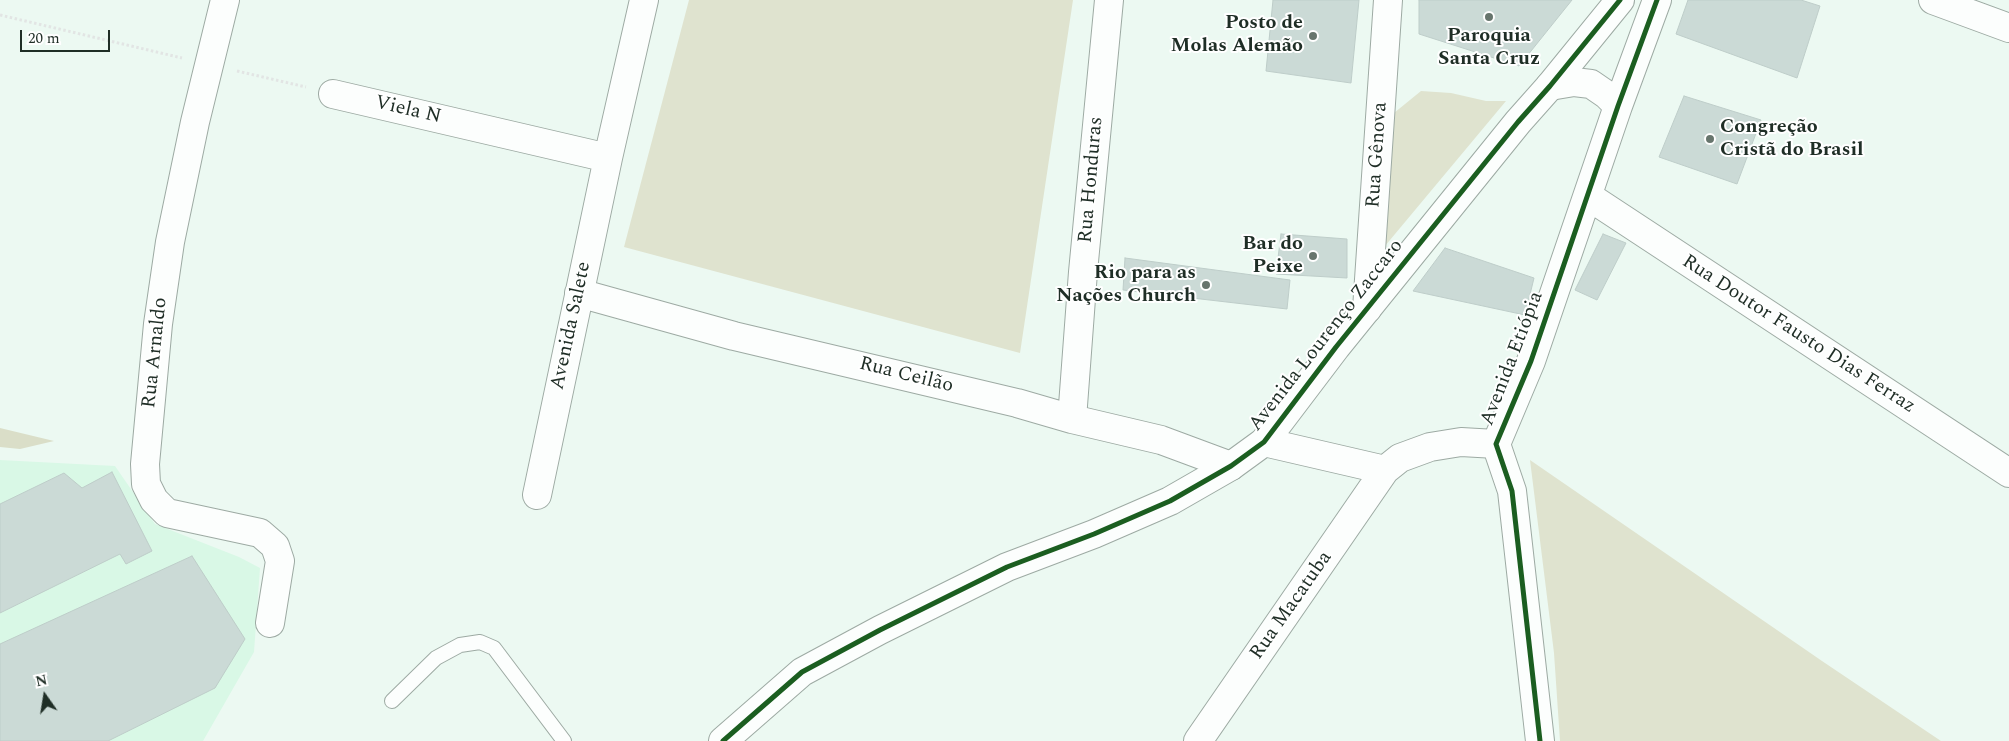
<!DOCTYPE html>
<meta charset="utf-8">
<style>
body{margin:0}
#map{position:relative;width:2009px;height:741px;overflow:hidden;background:#ecf9f2;font-family:Spectral,serif}
canvas{display:block}
.north{position:absolute;left:20px;top:671px;width:50px;height:50px;-webkit-text-stroke:4px #fff;paint-order:stroke;rotate:347deg;font-size:14px;font-weight:700;line-height:20px;text-align:center;color:#1f2e26}
.north::after{content:'';display:block;margin:auto;width:18px;height:22px;background:#1f2e26;clip-path:polygon(50% 0,100% 100%,50% 72%,0 100%)}
.scale{position:absolute;left:20px;top:30px;width:90px;height:22px;box-sizing:border-box;border:2px solid #1f2e26;border-top:0;padding-left:6px;font-size:15px;line-height:18px;white-space:nowrap;color:#1f2e26;-webkit-text-stroke:4px #fff;paint-order:stroke}
</style>
<div id="map">
<canvas width="2009" height="741"></canvas>
<div class="north">N</div>
<div class="scale">20 m</div>
</div>
<script>
const ctx = document.querySelector('canvas').getContext('2d');
ctx.lineJoin = 'round';
function fill(path, color) {
  ctx.fillStyle = color;
  ctx.fill(path, 'evenodd');
}
function toPath(rows) {
  const path = new Path2D();
  for (const r of rows) {
    path.moveTo(r[0], r[1]);
    for (let i = 2; i < r.length; i += 2) path.lineTo(r[i], r[i + 1]);
  }
  return path;
}
function trace(path, color, width, dash) {
  ctx.strokeStyle = color;
  ctx.lineWidth = width;
  ctx.lineCap = dash ? 'butt' : 'round';
  ctx.setLineDash(dash || []);
  ctx.stroke(path);
}
function drawText(font, color, halo, rows, align = 'center') {
  ctx.font = font + ' Spectral,serif';
  ctx.lineWidth = 4;
  ctx.setLineDash([]);
  ctx.textBaseline = 'middle';
  ctx.strokeStyle = halo;
  ctx.fillStyle = color;
  for (const [text, x, y, turn = 0] of rows) {
    ctx.save();
    ctx.translate(x, y);
    ctx.rotate((+turn || 0) * Math.PI / 180);
    ctx.textAlign = isNaN(turn) ? turn : align;
    if (halo) ctx.strokeText(text, 0, 0);
    ctx.fillText(text, 0, 0);
    ctx.restore();
  }
}
const built = toPath([
 [0,460,115,466,155,524,239,557,260,568,254,652,203,741,0,741]
]);
const green = toPath([
 [689,0,1073,0,1020,353,624,247],
 [1421,91,1451,93,1486,101,1506,101,1385,246,1394,113],
 [1530,460,1822,661,1941,741,1560,741,1554,653]
]);
const forest = toPath([
 [0,428,54,441,20,449,0,447]
]);
const building = toPath([
 [1273,0,1359,0,1351,83,1266,71,1273,0],
 [1419,0,1572,0,1519,66,1419,34,1419,0],
 [1688,0,1801,0,1820,6,1797,78,1676,34,1688,0],
 [1684,96,1761,120,1737,184,1659,157,1684,96],
 [1281,234,1347,239,1347,278,1276,274,1281,234],
 [1603,234,1626,243,1597,300,1575,290,1603,234],
 [1445,248,1534,278,1525,315,1413,291,1445,248],
 [1125,258,1290,280,1287,309,1123,290,1125,258],
 [112,472,152,551,126,564,120,554,0,613,0,504,64,473,82,488,112,472],
 [192,556,245,639,215,688,108,741,0,741,0,644,192,556]
]);
const path = toPath([
 [0,15,182,58],
 [237,71,306,87]
]);
const lane = toPath([
 [392,701,436,658,460,645,480,642,494,648,564,741]
]);
const street = toPath([
 [225,0,195,122,170,242,158,324,145,464,146,484,154,500,167,513,260,533,275,546,280,561,270,623],
 [1933,0,2009,28],
 [1550,86,1574,82,1591,84,1607,95,1618,106],
 [333,94,608,158],
 [1588,196,2009,473],
 [579,293,734,336,1017,403,1072,419,1161,440,1231,466],
 [1367,309,1388,0],
 [1072,419,1083,272,1109,0],
 [1264,442,1385,470],
 [537,495,608,158,644,0],
 [1198,741,1385,470,1400,458,1430,447,1461,442,1496,444],
 [1540,741,1512,491,1496,444,1531,361,1618,106,1657,0]
]);
const secondary = toPath([
 [723,741,802,672,880,630,1007,567,1094,534,1170,501,1231,466,1264,442,1336,347,1518,122,1550,86,1620,0]
]);
const cycleway = toPath([
 [723,741,802,672,880,630,1007,567,1094,534,1170,501,1231,466,1264,442,1336,347,1518,122,1550,86,1620,0],
 [1540,741,1512,491,1496,444,1531,361,1618,106,1657,0]
]);
const markers = [
 [1489,17,5,"#67756d"],
 [1313,36,5,"#67756d"],
 [1710,139,5,"#67756d"],
 [1313,256,5,"#67756d"],
 [1206,285,5,"#67756d"]
];
const poiNames = [
 ["Posto de",1303,24],
 ["Molas Alemão",1303,47],
 ["Paroquia",1489,37,"center"],
 ["Santa Cruz",1489,60,"center"],
 ["Congreção",1720,128,"left"],
 ["Cristã do Brasil",1720,151,"left"],
 ["Bar do",1303,245],
 ["Peixe",1303,268],
 ["Rio para as",1196,274],
 ["Nações Church",1196,297]
];
const streetNames = [
 ["Viela N",408,111,13],
 ["Rua Gênova",1378,155,-86],
 ["Rua Honduras",1092,180,-85],
 ["Avenida Salete",572,326,-78],
 ["Rua Doutor Fausto Dias Ferraz",1798,335,33],
 ["Avenida Lourenço Zaccaro",1327,336,-52],
 ["Rua Arnaldo",156,353,-84],
 ["Avenida Etiópia",1513,359,-69],
 ["Rua Ceilão",906,376,14],
 ["Rua Macatuba",1292,606,-55]
];
fill(built, '#d9f8e6');
fill(green, '#dfe3cf');
fill(forest, '#dadec8');
fill(building, '#cbdad6');
trace(building, '#becdc9', 1);
trace(lane, '#9daaa3', 16);
trace(street, '#9daaa3', 30);
trace(secondary, '#9daaa3', 30);
trace(path, '#e2e5e4', 3, [2.5, 2.5]);
trace(lane, '#fcfefd', 14);
trace(street, '#fcfefd', 28);
trace(secondary, '#fcfefd', 28);
trace(cycleway, '#1b5e20', 5);
for (const [x, y, r, color] of markers) {
  const dot = new Path2D();
  dot.arc(x, y, r, 0, 2 * Math.PI);
  ctx.fillStyle = color;
  ctx.fill(dot);
  trace(dot, '#fff', 2);
}
drawText('bold 20px', '#1f2e26', '#fff', poiNames, 'right');
drawText('20px', '#1f2e26', '#fff', streetNames);
</script>
